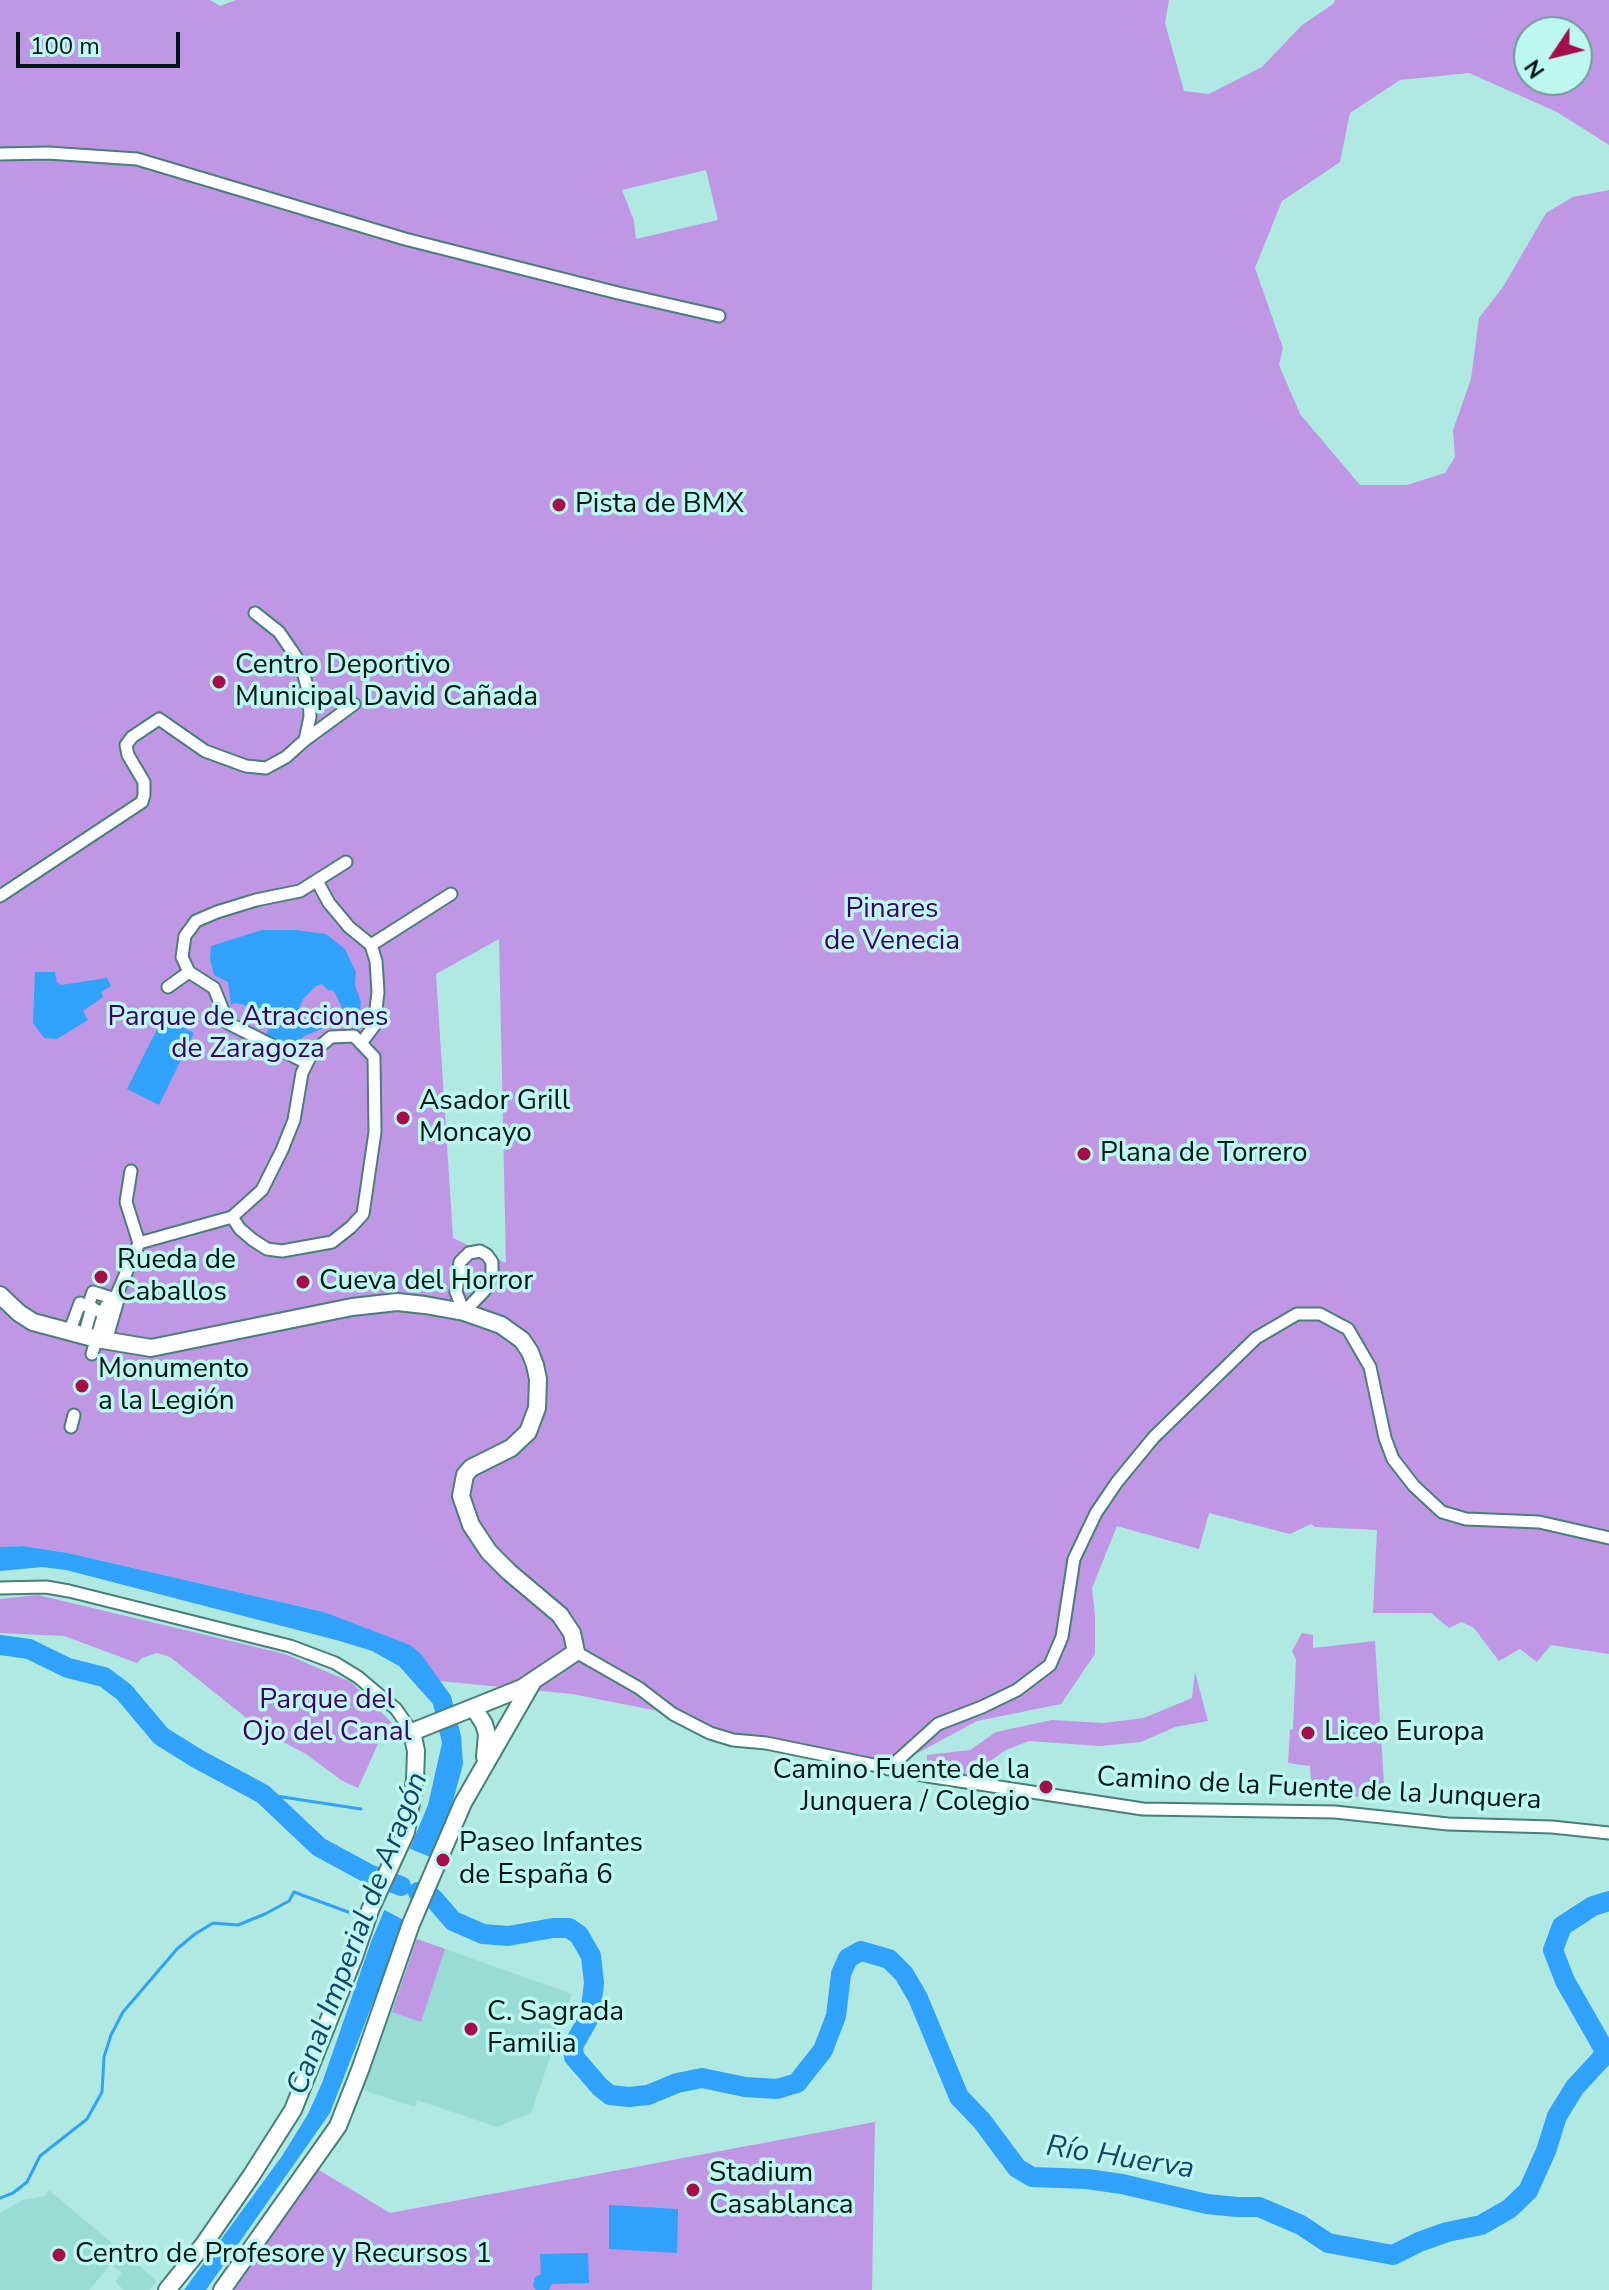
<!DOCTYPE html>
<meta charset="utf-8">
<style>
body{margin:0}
#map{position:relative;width:1609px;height:2290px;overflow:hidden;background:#afe9e2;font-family:"Nunito Sans",sans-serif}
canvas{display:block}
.north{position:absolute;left:1513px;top:16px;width:80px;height:80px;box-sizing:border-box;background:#bcf7f0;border:2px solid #719d98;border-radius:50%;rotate:235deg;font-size:22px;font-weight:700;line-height:32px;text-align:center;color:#011715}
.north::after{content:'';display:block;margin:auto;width:28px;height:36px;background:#a50e48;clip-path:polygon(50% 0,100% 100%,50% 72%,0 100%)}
.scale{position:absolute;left:16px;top:32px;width:164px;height:36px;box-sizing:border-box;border:4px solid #011715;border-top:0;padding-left:10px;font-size:24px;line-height:28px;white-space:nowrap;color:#011715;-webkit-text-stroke:6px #bcf7f0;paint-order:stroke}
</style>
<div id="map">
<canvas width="1609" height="2290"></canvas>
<div class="north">N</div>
<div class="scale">100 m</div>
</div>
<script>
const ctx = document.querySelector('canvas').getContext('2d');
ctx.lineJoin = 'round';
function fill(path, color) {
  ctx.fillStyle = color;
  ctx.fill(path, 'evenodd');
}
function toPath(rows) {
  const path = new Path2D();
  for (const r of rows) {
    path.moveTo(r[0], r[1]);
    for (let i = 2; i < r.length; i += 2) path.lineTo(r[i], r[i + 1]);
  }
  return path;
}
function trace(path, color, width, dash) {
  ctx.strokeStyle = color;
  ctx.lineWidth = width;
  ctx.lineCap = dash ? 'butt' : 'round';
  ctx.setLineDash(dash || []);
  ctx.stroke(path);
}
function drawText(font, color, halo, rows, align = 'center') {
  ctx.font = font + ' "Nunito Sans",sans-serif';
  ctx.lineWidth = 7;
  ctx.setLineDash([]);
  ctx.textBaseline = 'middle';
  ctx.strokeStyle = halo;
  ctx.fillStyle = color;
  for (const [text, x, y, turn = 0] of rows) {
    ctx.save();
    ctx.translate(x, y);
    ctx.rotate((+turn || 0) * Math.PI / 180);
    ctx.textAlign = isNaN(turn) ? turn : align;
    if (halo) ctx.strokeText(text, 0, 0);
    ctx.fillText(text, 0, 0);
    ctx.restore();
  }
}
const built = toPath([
 [414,1938,572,1994,531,2113,497,2127,417,2100,415,2107,360,2089],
 [49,2190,157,2281,149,2290,124,2290,115,2282,122,2273,111,2264,89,2290,0,2290,0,2213,23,2200,45,2196]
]);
const green = toPath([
 [0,0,210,0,220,6,236,0,1169,0,1165,23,1184,91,1209,94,1262,67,1302,25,1333,4,1335,0,1609,0,1609,145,1557,112,1469,73,1400,80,1350,113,1340,162,1282,201,1255,268,1283,348,1279,365,1300,414,1360,485,1407,485,1445,473,1455,457,1453,430,1471,379,1479,318,1503,287,1546,213,1573,197,1609,190,1609,1654,1551,1645,1537,1662,1520,1649,1499,1661,1474,1628,1462,1622,1449,1628,1431,1613,1373,1613,1377,1530,1315,1527,1311,1524,1290,1534,1209,1513,1199,1549,1117,1526,1092,1588,1095,1615,1095,1654,1061,1704,977,1721,888,1769,733,1740,673,1714,572,1694,440,1681,324,1612,68,1553,23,1546,0,1547],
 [1529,32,1577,32,1577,80,1529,80],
 [706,170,718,220,636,239,634,221,622,190],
 [499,939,506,1263,453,1238,436,974],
 [38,1595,285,1654,351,1682,396,1727,379,1742,358,1788,341,1780,306,1754,264,1732,170,1657,157,1653,142,1658,137,1663,64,1636,0,1633,0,1599],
 [1302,1633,1313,1635,1313,1648,1375,1641,1385,1800,1312,1791,1310,1766,1288,1763,1290,1730,1293,1729,1296,1659,1292,1651],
 [1195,1672,1208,1721,1175,1727,1141,1742,1100,1746,1029,1741,1006,1750,969,1775,927,1776,927,1755,970,1750,996,1732,1052,1720,1103,1723,1144,1718,1192,1698],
 [417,1939,445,1949,421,2022,392,2012],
 [875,2122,872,2290,222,2290,314,2167,390,2213]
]);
const water = toPath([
 [262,930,296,930,326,934,345,949,356,972,355,985,361,1002,360,1013,352,1017,345,1014,334,991,328,990,322,984,316,986,303,999,298,1011,300,1023,306,1028,320,1023,324,1028,304,1036,299,1043,288,1046,266,1036,272,1017,244,1005,235,1003,231,1005,228,982,214,975,210,959,211,946],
 [35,972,55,972,57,982,61,985,107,978,111,986,101,992,103,997,83,1011,88,1020,57,1039,44,1038,33,1023],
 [163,1017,194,1033,159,1105,127,1089],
 [23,1546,68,1553,324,1612,410,1645,421,1654,451,1696,461,1736,463,1764,450,1812,393,1951,330,2113,206,2290,184,2290,282,2156,308,2114,322,2083,371,1942,428,1805,442,1743,433,1704,399,1666,372,1651,340,1641,66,1570,42,1567,0,1571,0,1547],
 [609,2205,678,2209,677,2253,609,2249],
 [588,2253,589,2283,552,2284,549,2290,536,2290,533,2286,535,2277,541,2274,540,2254]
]);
const pier = toPath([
 [406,1847,435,1859,409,1923,381,1908]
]);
const stream = toPath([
 [263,1794,361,1809],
 [0,2198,13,2193,27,2182,40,2156,87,2119,102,2092,104,2057,111,2035,123,2012,177,1949,195,1934,213,1923,238,1925,265,1914,289,1901,294,1892,359,1916]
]);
const river = toPath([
 [0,1645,29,1649,68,1668,104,1677,124,1692,161,1736,196,1758,263,1794,319,1847,369,1874,401,1886],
 [418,1892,433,1898,453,1921,483,1934,508,1936,553,1928,569,1928,579,1935,591,1956,594,1983,590,2016,573,2046,574,2057,600,2087,610,2095,629,2097,648,2095,677,2083,702,2078,745,2087,777,2089,797,2083,823,2050,836,2016,841,1974,848,1958,861,1951,889,1959,904,1974,918,1998,959,2097,982,2121,1017,2168,1032,2177,1087,2179,1122,2184,1207,2204,1237,2207,1259,2207,1301,2225,1328,2243,1393,2255,1419,2242,1447,2232,1481,2225,1509,2209,1528,2191,1546,2151,1557,2116,1575,2087,1601,2059,1605,2051,1565,1981,1553,1950,1562,1926,1593,1906,1609,1901]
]);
const street = toPath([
 [0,154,48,153,137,159,405,239,618,293,719,316],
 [255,613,279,632,301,664,309,694,310,717,305,740],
 [317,881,329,903,349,927,371,945,376,961,378,992,374,1026,362,1042],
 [0,896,142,802,144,795,144,782,128,755,126,745,132,737,159,719,205,751,246,766,266,768,286,757,305,740,354,704],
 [371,945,451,894],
 [168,987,189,972],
 [307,1063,228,1023,214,988,189,972,182,957,185,936,196,921,217,912,256,900,300,891,346,862],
 [131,1171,126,1202,139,1243],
 [480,1251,487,1255,492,1262,492,1277,485,1290,464,1312,456,1292,460,1262,469,1253,480,1251],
 [88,1306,93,1292,118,1300,106,1341],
 [108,1315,139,1243,232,1217,262,1190,282,1150,294,1120,302,1073,312,1053,331,1037,354,1036,374,1057,375,1132,363,1214,351,1227,332,1242,282,1251,267,1249,253,1240,240,1229,232,1217],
 [69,1333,80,1303,112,1317],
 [84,1336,92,1307],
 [92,1354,106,1306],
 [71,1427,74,1415],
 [0,1588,46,1587,69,1591,290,1646,335,1663,358,1677,396,1709,412,1732],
 [576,1652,639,1688,673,1714,710,1733,733,1740,766,1743,927,1776,1143,1809,1335,1812,1448,1824,1552,1827,1609,1833],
 [888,1769,938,1724,982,1707,1017,1690,1050,1665,1062,1637,1074,1559,1096,1513,1117,1482,1154,1437,1256,1338,1297,1314,1320,1314,1348,1329,1370,1367,1385,1438,1393,1459,1414,1486,1442,1512,1466,1519,1539,1522,1609,1538]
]);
const secondary = toPath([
 [0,1295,19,1313,33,1322,97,1339,151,1348,352,1307,397,1302,425,1305,464,1312,501,1325,522,1340,530,1352,535,1365,538,1379,537,1408,528,1432,511,1448,471,1468,465,1475,461,1496,471,1525,489,1552,509,1572,560,1615,572,1633,576,1652,522,1688,412,1732,416,1751,415,1780,406,1832,370,1910,354,1957,293,2110,251,2176,204,2244,167,2290],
 [474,1708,484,1724,487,1734,485,1757],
 [222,2290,338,2126,360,2070,411,1924,463,1803,532,1683]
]);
const markers = [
 [559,505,8,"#a50e48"],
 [219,682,8,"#a50e48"],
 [403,1118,8,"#a50e48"],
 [1084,1154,8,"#a50e48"],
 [101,1277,8,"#a50e48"],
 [303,1282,8,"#a50e48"],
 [82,1386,8,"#a50e48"],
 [1308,1733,8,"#a50e48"],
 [1046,1787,8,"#a50e48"],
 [443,1860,8,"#a50e48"],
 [471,2029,8,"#a50e48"],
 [693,2190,8,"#a50e48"],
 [59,2255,8,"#a50e48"]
];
const poiNames = [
 ["Pista de BMX",575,505],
 ["Centro Deportivo",235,666],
 ["Municipal David Cañada",235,698],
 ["Asador Grill",419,1102],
 ["Moncayo",419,1134],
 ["Plana de Torrero",1100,1154],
 ["Rueda de",117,1261],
 ["Caballos",117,1293],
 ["Cueva del Horror",319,1282],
 ["Monumento",98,1370],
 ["a la Legión",98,1402],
 ["Liceo Europa",1324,1733],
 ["Camino Fuente de la",1030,1771,"right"],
 ["Junquera / Colegio",1030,1803,"right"],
 ["Paseo Infantes",459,1844],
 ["de España 6",459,1876],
 ["C. Sagrada",487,2013],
 ["Familia",487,2045],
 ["Stadium",709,2174],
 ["Casablanca",709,2206],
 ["Centro de Profesore y Recursos 1",75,2255]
];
const parkNames = [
 ["Pinares",892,910],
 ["de Venecia",892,942],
 ["Parque de Atracciones",248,1018],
 ["de Zaragoza",248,1050],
 ["Parque del",327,1701],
 ["Ojo del Canal",327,1733]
];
const streetNames = [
 ["Camino de la Fuente de la Junquera",1319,1790,3]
];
const waterNames = [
 ["Canal Imperial de Aragón",359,1934,-69],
 ["Río Huerva",1120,2159,9]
];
fill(built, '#99dcd5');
fill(green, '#bf97e5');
fill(water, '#30a2fa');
fill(pier, '#afe9e2');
trace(stream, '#30a2fa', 3);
trace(river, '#30a2fa', 20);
trace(street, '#477f79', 15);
trace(secondary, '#477f79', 20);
trace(street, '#fff', 11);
trace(secondary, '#fff', 16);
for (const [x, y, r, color] of markers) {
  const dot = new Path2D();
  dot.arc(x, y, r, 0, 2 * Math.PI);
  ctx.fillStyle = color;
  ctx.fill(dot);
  trace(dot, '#bcf7f0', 3);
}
drawText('28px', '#011715', '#bcf7f0', poiNames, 'left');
drawText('28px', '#430068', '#bcf7f0', parkNames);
drawText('28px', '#011715', '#bcf7f0', streetNames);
drawText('italic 30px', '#184367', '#bcf7f0', waterNames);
</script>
